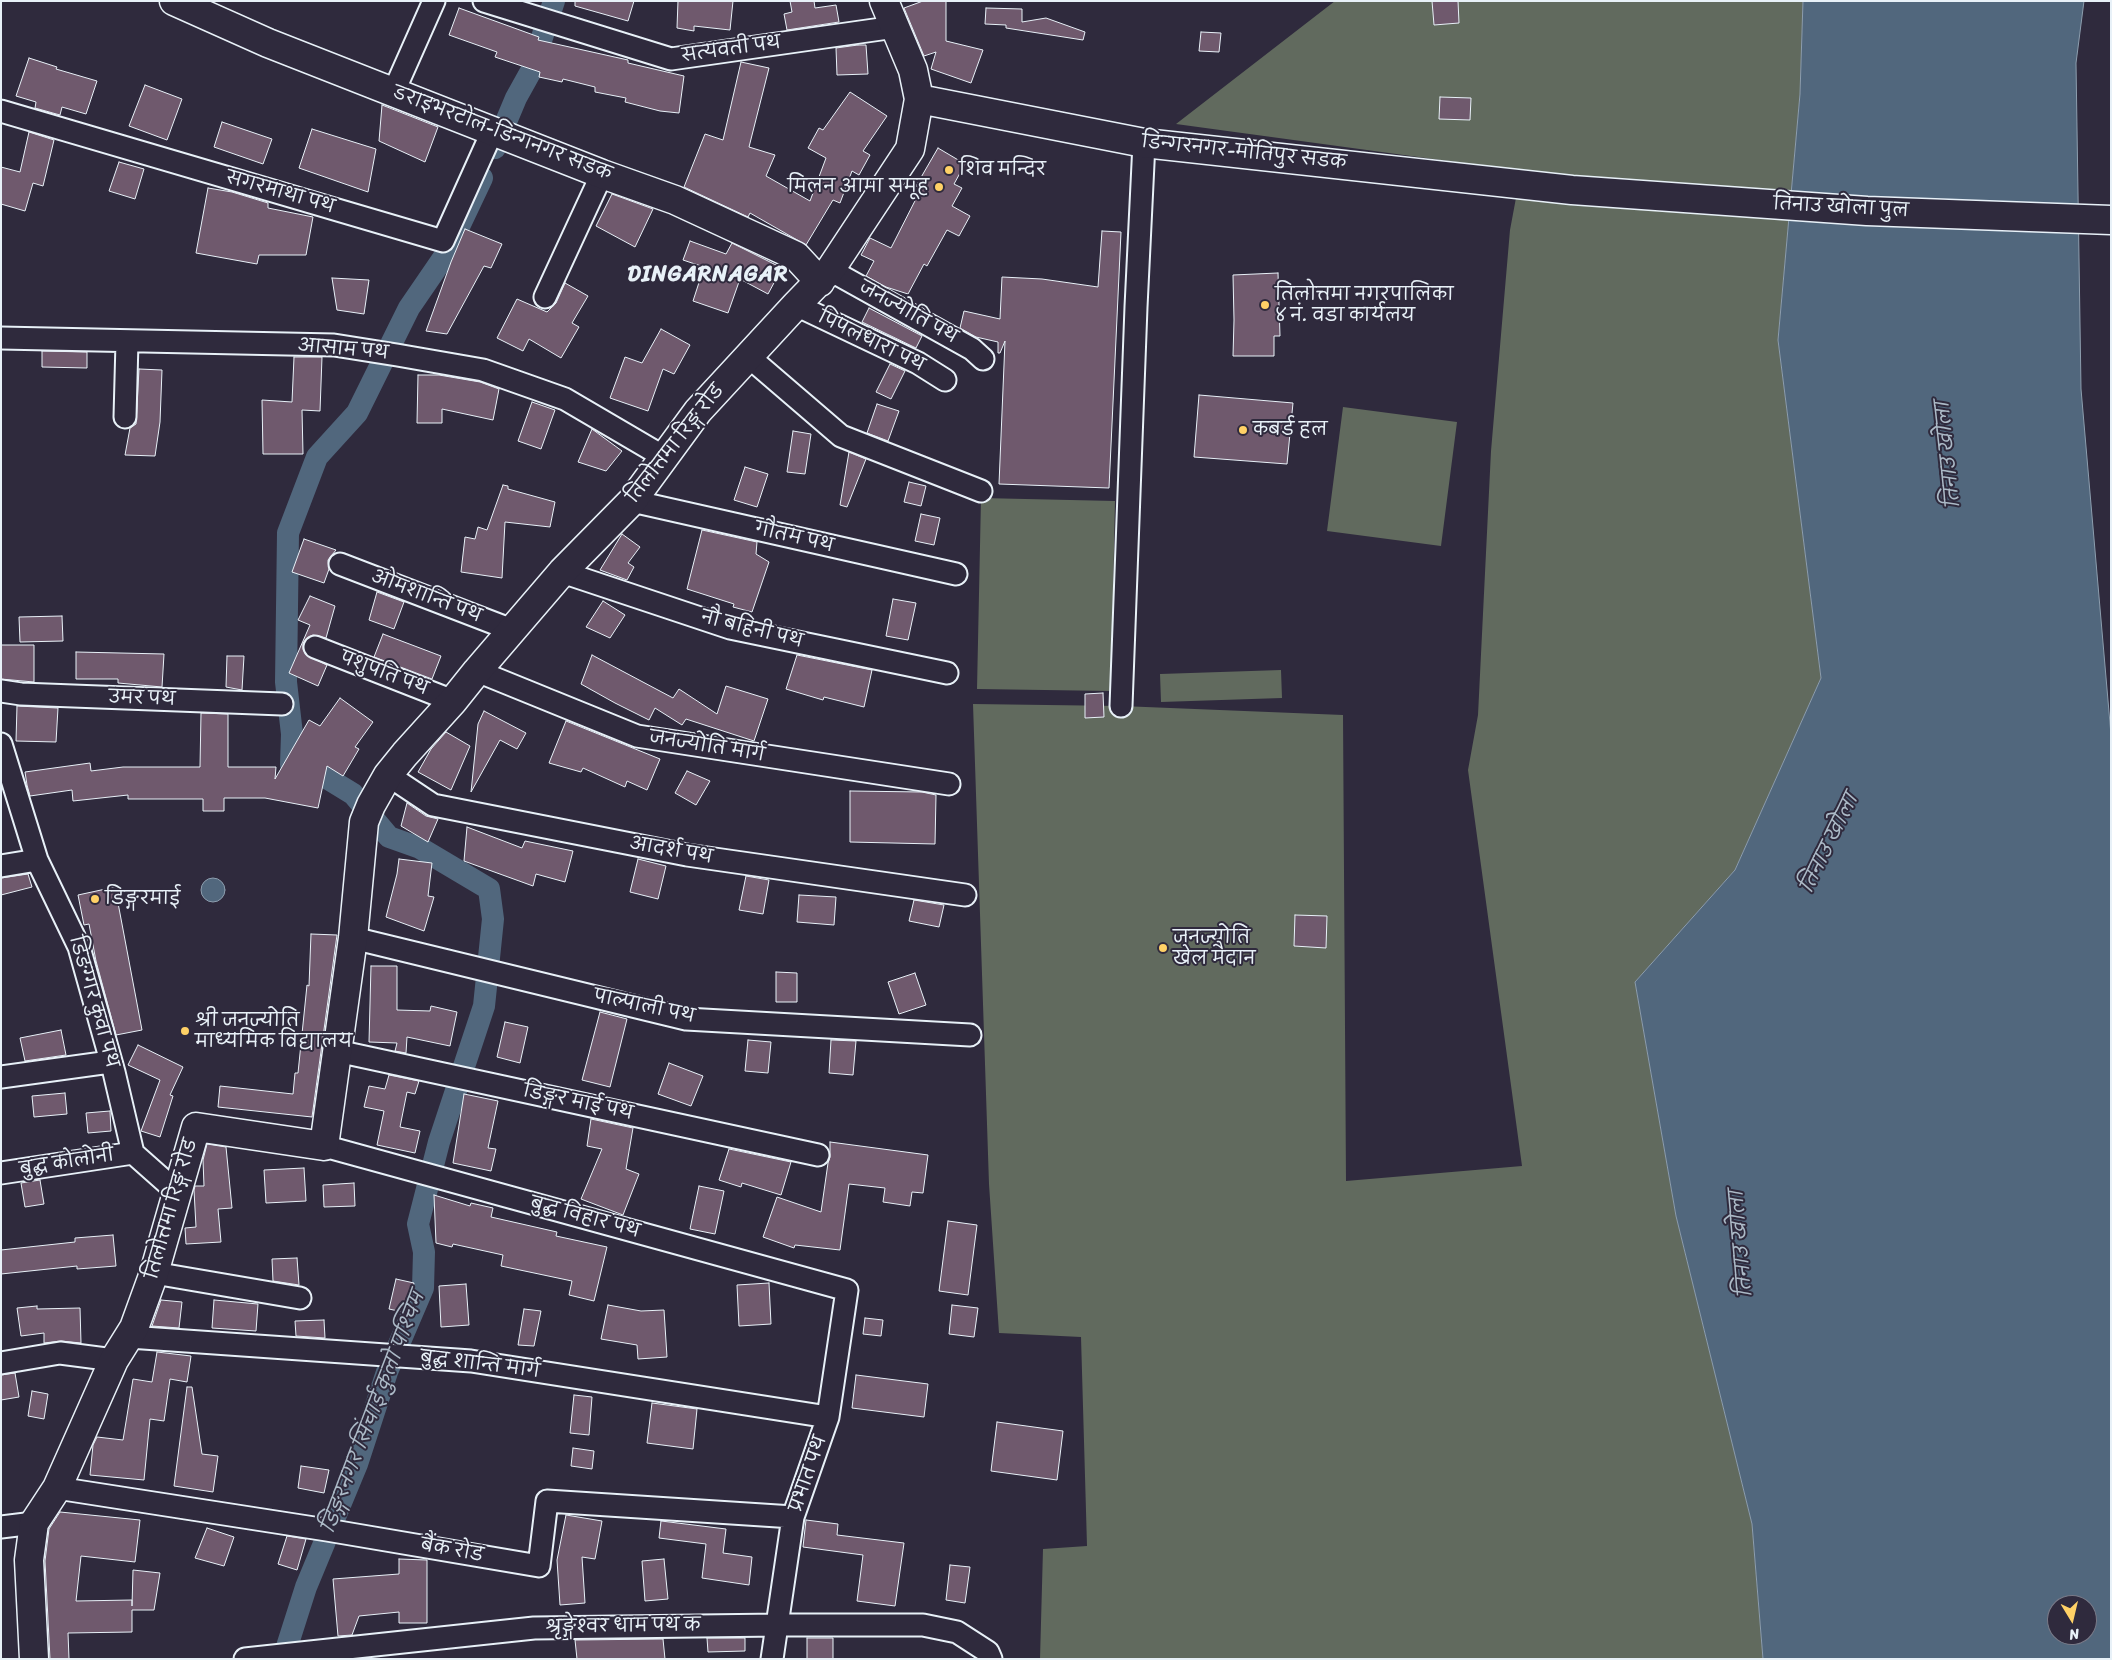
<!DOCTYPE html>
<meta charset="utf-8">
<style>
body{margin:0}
#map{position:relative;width:2112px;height:1660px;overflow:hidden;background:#2f2a3d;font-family:Sriracha,sans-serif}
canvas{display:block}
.frame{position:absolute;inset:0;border:2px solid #e8f1f8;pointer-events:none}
.north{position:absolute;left:2047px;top:1595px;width:50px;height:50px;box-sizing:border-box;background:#2f2a3d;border:1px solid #797a88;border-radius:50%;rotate:171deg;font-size:14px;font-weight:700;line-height:20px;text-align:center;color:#e8f1f8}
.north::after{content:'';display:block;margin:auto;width:18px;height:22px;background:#ffd166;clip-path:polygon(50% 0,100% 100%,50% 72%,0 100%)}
</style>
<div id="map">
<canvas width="2112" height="1660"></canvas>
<div class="frame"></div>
<div class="north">N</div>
</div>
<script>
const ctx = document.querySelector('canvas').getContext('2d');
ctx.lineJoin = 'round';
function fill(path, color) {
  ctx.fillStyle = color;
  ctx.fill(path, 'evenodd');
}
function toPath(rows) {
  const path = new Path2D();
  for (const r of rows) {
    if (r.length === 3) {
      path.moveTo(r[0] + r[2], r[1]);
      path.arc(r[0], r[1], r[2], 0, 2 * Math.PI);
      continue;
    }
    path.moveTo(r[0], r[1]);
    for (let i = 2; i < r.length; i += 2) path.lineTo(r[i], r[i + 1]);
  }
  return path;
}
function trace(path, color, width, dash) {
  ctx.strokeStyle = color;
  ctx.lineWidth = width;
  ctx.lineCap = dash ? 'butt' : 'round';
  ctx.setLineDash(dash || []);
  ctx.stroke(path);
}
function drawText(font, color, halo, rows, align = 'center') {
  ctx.font = font + ' Sriracha,"Playpen Sans Deva",sans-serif';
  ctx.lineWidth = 4;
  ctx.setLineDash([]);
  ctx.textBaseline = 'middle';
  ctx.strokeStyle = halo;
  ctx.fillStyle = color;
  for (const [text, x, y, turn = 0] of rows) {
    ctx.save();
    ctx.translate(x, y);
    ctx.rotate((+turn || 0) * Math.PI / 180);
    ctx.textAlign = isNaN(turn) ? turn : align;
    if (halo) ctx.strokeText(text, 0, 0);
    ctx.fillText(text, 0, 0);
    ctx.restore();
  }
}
const green = toPath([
 [1335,1,1803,1,1800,94,1778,340,1821,678,1735,870,1635,982,1676,1216,1752,1524,1763,1659,1040,1659,1043,1549,1087,1546,1081,1337,999,1333,989,1184,973,704,1121,706,1343,715,1346,1181,1522,1166,1468,770,1478,715,1491,451,1510,230,1521,171,1176,124],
 [1343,407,1457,422,1441,546,1327,531],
 [981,498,1115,501,1111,691,977,689],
 [1281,670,1282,698,1161,702,1160,674]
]);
const water = toPath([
 [1803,1,2084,1,2076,63,2081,389,2111,735,2111,1659,1763,1659,1752,1524,1676,1216,1635,982,1735,870,1821,678,1778,340,1800,94,1803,1],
 [2057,1605,2087,1605,2087,1635,2057,1635,2057,1605],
 [213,890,12]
]);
const canal = toPath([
 [495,148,516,98,531,71,554,1],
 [283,1659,306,1587,357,1464,387,1372,423,1288,424,1252,418,1224,439,1142,484,1006,493,919,489,889,420,848,389,837,353,794,322,775,291,765,292,734,286,682,288,533,317,457,357,413,409,308,446,254,482,178]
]);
const building = toPath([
 [575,1,634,1,628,21,575,6,575,1],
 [678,1,733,1,730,30,694,26,694,31,677,28,678,1],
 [790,1,814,1,815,8,836,5,839,22,787,30,784,14,792,12,790,1],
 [923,1,946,1,946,41,983,50,971,83,931,69,936,52,924,56,904,8,923,1],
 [1432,1,1458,1,1459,23,1434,25,1432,1],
 [459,8,539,37,538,40,628,60,628,63,684,76,679,113,660,111,625,102,626,98,595,92,595,87,563,79,562,82,539,77,540,72,495,57,497,52,449,35,459,8],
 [986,8,1022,9,1022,22,1046,18,1085,32,1083,40,1006,28,1006,25,985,24,986,8],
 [1201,32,1221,33,1219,52,1199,51,1201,32],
 [858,45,866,45,868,74,837,75,836,48,858,45],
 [29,58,57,67,56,69,97,81,86,114,62,107,60,115,35,108,36,102,16,96,29,58],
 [741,62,769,68,749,147,775,155,766,176,810,201,826,158,808,148,819,128,823,130,850,92,887,116,863,151,870,155,859,175,852,171,840,203,833,200,806,245,750,213,748,217,684,187,705,134,723,140,741,62],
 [145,85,182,99,167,140,129,126,145,85],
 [1440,97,1471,98,1470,120,1439,119,1440,97],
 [382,105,438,127,425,162,379,141,382,105],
 [222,122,272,139,263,164,214,147,222,122],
 [312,129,376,149,368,192,299,168,312,129],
 [29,132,54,140,43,186,33,183,25,211,1,204,1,167,20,172,29,132],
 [938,148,965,164,954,184,962,188,952,206,970,216,959,236,947,230,927,266,924,264,908,294,886,287,866,276,874,261,861,255,870,238,891,248,921,189,916,186,938,148],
 [119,162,144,169,135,199,109,191,119,162],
 [208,188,232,192,268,203,268,208,313,217,306,255,259,255,257,264,196,253,208,188],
 [612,194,653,209,635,247,596,226,612,194],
 [465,229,502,244,491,268,484,266,447,334,426,331,451,262,465,229],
 [1102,231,1121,232,1109,488,999,484,1005,341,1000,353,998,353,998,342,976,337,960,328,964,311,1000,319,1002,277,1042,279,1098,287,1102,231],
 [690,241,726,254,732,243,782,268,768,294,740,279,728,313,693,301,704,267,683,260,690,241],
 [1278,273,1280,336,1274,336,1274,356,1233,356,1234,320,1233,275,1278,273],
 [332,278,369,280,364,314,337,310,332,278],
 [565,283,588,296,572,323,579,327,561,358,529,339,523,351,497,338,517,299,547,312,556,303,565,283],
 [869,308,922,336,916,348,862,322,869,308],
 [661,329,690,345,674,374,663,369,648,411,610,398,625,357,642,363,661,329],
 [42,351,87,352,87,368,42,367,42,351],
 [294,357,322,357,320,411,302,410,303,454,263,454,262,400,292,402,294,357],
 [890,364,905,371,891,399,876,392,890,364],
 [139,369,162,370,160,422,155,456,125,455,130,428,136,424,139,369],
 [418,375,439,375,480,382,499,389,493,420,442,409,442,423,417,423,418,375],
 [1199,395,1293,403,1287,464,1194,457,1199,395],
 [532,402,555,410,541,449,518,441,532,402],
 [877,404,899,411,888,441,867,433,877,404],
 [592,429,622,451,606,471,578,462,592,429],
 [793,431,811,434,805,474,787,472,793,431],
 [849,452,866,459,847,507,840,505,849,452],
 [745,467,768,474,757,507,734,500,745,467],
 [909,482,926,486,921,506,904,502,909,482],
 [503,485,508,486,508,489,555,502,550,527,505,522,502,578,461,572,465,537,475,539,478,527,487,530,503,485],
 [921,514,940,518,934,545,915,541,921,514],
 [702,530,757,542,756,554,769,562,752,612,733,607,734,604,687,589,702,530],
 [622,534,640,547,628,563,634,567,627,580,600,570,622,534],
 [304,539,336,550,328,560,329,569,324,583,292,572,304,539],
 [377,592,404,602,394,629,369,620,377,592],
 [310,596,335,606,326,638,313,635,307,638,303,643,303,649,306,655,327,665,318,686,289,673,310,625,298,620,310,596],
 [893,599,916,603,908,640,886,636,893,599],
 [603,601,625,615,610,638,586,627,603,601],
 [62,616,63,641,20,642,19,617,62,616],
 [383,634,441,656,432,679,374,657,383,634],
 [1,645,34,645,34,682,1,679,1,645],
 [76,652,164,654,162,687,118,683,118,679,76,679,76,652],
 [592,655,673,698,679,689,717,714,726,686,768,699,754,741,686,719,682,725,655,708,649,720,615,703,581,684,592,655],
 [797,655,872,670,864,707,824,697,823,700,786,689,797,655],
 [227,656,244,656,242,690,226,687,227,656],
 [1103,693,1104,717,1085,718,1085,694,1103,693],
 [340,698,373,722,355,747,359,749,343,776,327,766,318,808,265,798,224,798,224,811,203,811,203,799,128,799,128,795,73,801,72,790,30,796,27,785,25,772,90,763,91,771,123,767,200,767,201,713,228,714,228,767,276,767,275,779,309,720,320,726,340,698],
 [17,706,58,708,56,742,16,741,17,706],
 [484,711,526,733,517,749,500,740,471,792,478,724,484,711],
 [566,721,660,759,647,790,627,781,625,787,583,768,581,772,549,763,566,721],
 [446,732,470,746,451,790,418,772,431,749,446,732],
 [687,771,710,781,696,805,675,793,687,771],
 [850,791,922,792,936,795,935,844,850,842,850,791],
 [407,803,426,816,438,819,428,842,401,826,407,803],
 [467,827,522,848,525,841,573,851,565,882,536,874,533,886,464,861,467,827],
 [399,859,432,863,428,896,434,897,424,931,386,917,397,874,399,859],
 [638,859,666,866,658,899,630,892,638,859],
 [28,874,32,887,1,895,1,878,28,874],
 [746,876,769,880,763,914,739,910,746,876],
 [115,887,142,1030,116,1035,96,961,89,924,84,925,78,895,115,887],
 [799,895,836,897,834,925,797,922,799,895],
 [914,900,944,905,939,927,909,921,914,900],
 [1295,915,1327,916,1326,948,1294,946,1295,915],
 [311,934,337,935,312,1117,218,1107,220,1086,293,1094,295,1073,298,1073,307,985,309,986,311,934],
 [371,966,397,966,397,1010,430,1011,431,1006,457,1012,450,1046,407,1037,406,1053,395,1051,397,1043,369,1042,371,966],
 [776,972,797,973,797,1002,776,1002,776,972],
 [915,973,926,1005,899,1014,888,982,915,973],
 [600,1012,627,1019,610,1087,582,1080,600,1012],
 [505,1022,528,1027,520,1063,497,1057,505,1022],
 [61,1030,66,1055,25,1061,20,1038,61,1030],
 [748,1040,771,1042,768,1073,745,1071,748,1040],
 [831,1040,856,1041,853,1075,829,1073,831,1040],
 [138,1045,183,1067,170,1095,173,1096,160,1137,141,1131,160,1080,128,1065,138,1045],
 [669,1063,703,1076,691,1106,658,1094,669,1063],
 [389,1075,419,1081,415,1094,407,1092,400,1127,420,1131,415,1153,377,1145,384,1111,364,1107,369,1086,385,1089,389,1075],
 [65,1093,67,1114,34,1117,32,1096,65,1093],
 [464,1094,498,1101,488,1148,496,1149,491,1171,453,1163,464,1094],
 [110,1111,111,1131,88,1133,86,1113,110,1111],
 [591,1119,633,1128,626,1169,639,1174,623,1215,581,1199,602,1149,587,1146,591,1119],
 [830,1142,928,1155,923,1193,912,1192,910,1206,883,1202,885,1188,849,1184,840,1250,795,1245,794,1248,763,1237,777,1197,821,1212,828,1163,830,1157,830,1142],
 [207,1144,226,1147,232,1208,218,1209,221,1242,186,1244,185,1228,196,1227,194,1190,195,1186,204,1186,203,1160,207,1144],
 [729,1149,791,1162,781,1195,742,1183,741,1187,719,1180,729,1149],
 [304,1168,306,1201,266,1203,264,1170,304,1168],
 [40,1180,44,1204,25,1207,21,1183,40,1180],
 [354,1183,355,1206,324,1207,323,1185,354,1183],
 [699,1186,724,1191,715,1234,690,1229,699,1186],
 [434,1195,470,1206,471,1203,493,1208,491,1217,557,1232,556,1236,607,1247,594,1301,569,1295,572,1281,501,1266,503,1255,453,1244,452,1247,436,1243,434,1195],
 [948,1221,977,1225,968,1295,939,1291,948,1221],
 [113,1235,116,1266,77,1269,77,1266,1,1274,1,1250,75,1242,75,1238,113,1235],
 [297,1258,299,1285,273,1281,272,1259,297,1258],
 [396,1279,414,1283,407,1313,389,1309,396,1279],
 [769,1283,771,1324,739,1326,737,1285,769,1283],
 [466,1284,469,1325,441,1327,439,1286,466,1284],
 [161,1300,182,1302,179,1328,152,1326,161,1300],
 [214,1300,258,1304,256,1331,212,1328,214,1300],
 [608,1305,641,1311,664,1310,667,1357,638,1359,637,1345,601,1339,608,1305],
 [952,1305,978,1308,974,1337,949,1334,952,1305],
 [37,1306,37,1309,80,1308,81,1343,61,1341,44,1343,44,1333,21,1336,17,1308,37,1306],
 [524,1309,541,1311,534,1346,518,1345,524,1309],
 [865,1318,883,1320,881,1336,863,1334,865,1318],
 [324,1320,325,1338,296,1336,295,1321,324,1320],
 [157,1352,191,1356,187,1382,170,1379,164,1421,150,1419,144,1480,90,1475,93,1445,97,1437,123,1440,133,1379,152,1382,157,1352],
 [15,1373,19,1397,1,1400,1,1375,15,1373],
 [856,1375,928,1384,924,1417,852,1408,856,1375],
 [187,1387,192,1387,202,1454,218,1456,213,1492,174,1486,187,1387],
 [32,1391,48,1394,44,1419,28,1416,32,1391],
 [574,1395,592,1397,589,1435,570,1433,574,1395],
 [652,1403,697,1409,693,1449,647,1443,652,1403],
 [997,1422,1063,1431,1057,1480,991,1471,997,1422],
 [573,1448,594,1451,592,1469,571,1466,573,1448],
 [301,1466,329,1470,324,1493,298,1488,301,1466],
 [60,1512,140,1520,135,1562,81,1556,76,1601,132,1600,132,1606,133,1570,160,1573,154,1610,132,1610,132,1632,68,1633,69,1659,50,1659,45,1561,49,1529,60,1512],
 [566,1515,602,1521,595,1559,582,1557,585,1603,560,1605,557,1560,566,1515],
 [806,1520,838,1524,837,1535,904,1543,895,1606,857,1601,863,1555,803,1547,806,1520],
 [661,1521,726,1529,723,1553,752,1557,749,1585,702,1578,706,1544,659,1538,661,1521],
 [207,1528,234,1537,224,1566,195,1558,207,1528],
 [287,1536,306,1539,297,1570,278,1564,287,1536],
 [399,1559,427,1560,427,1623,399,1623,399,1612,359,1616,352,1635,338,1636,333,1579,399,1574,399,1559],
 [664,1559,668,1599,645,1601,642,1561,664,1559],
 [950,1565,970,1567,965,1603,946,1600,950,1565],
 [707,1638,745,1638,745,1651,708,1652,707,1638],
 [807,1638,833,1638,833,1659,807,1659,807,1638],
 [663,1639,665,1659,577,1659,575,1640,663,1639]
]);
const street = toPath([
 [484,1,671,59,895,27],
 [394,91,434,1],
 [1,111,443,241,493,130],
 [830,270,972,349,983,359],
 [545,297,602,174],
 [796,305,918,363,945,380],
 [1,338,334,345,397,355,483,370,565,399,664,457],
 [749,357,841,436,981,491],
 [125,417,127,342],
 [632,501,956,574],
 [340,564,512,630],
 [562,572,730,628,947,673],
 [315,647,453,701],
 [477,671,637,736,949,784],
 [1,691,21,694,282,704],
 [1121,706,1136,307,1144,143],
 [1,744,37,860,79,947,114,1072,133,1153,177,1192],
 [388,775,433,805,687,855,965,895],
 [1,866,37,860],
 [353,938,686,1019,970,1035],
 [337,1051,818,1155],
 [1,1077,110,1062],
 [324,1146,847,1290,828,1417,793,1517,772,1659],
 [1,1173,133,1153],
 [154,1273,300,1298],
 [129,1337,471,1361,828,1417],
 [1,1363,60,1353,114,1360],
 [57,1488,327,1530,539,1566,547,1501,793,1517],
 [1,1527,34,1523],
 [245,1659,534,1628,779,1625,923,1625,957,1632,988,1652,991,1659]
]);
const secondary = toPath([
 [174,1,268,43,602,174,675,200,796,256,820,282],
 [919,99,1144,143,1572,190,1867,211,2111,220],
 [34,1659,29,1560,34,1523,57,1488,114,1360,134,1328,154,1273,196,1127,324,1146,353,938,364,822,371,805,388,775,405,754,453,701,477,671,562,572,632,501,698,411,796,305,830,270,910,149,919,99,913,70,884,1]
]);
const markers = [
 [949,170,5,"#ffd166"],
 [939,187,5,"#ffd166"],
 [1265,305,5,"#ffd166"],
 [1243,430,5,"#ffd166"],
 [95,899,5,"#ffd166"],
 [1163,948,5,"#ffd166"],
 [185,1031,5,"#ffd166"]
];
const streetNames = [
 ["सत्यवती पथ",731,50,-8],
 ["डराइभरटोल-डिन्गनगर सडक",502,134,21],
 ["डिन्गरनगर-मोतिपुर सडक",1244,153,6],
 ["सगरमाथा पथ",280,193,16],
 ["तिनाउ खोला पुल",1841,208,3],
 ["जनज्योति पथ",908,313,29],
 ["पिपलधारा पथ",871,342,26],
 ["आसाम पथ",343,350,5],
 ["तिलोत्तमा रिङ्ग रोड",676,444,-52],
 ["गौतम पथ",794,538,13],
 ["ओमशान्ति पथ",426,597,21],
 ["नौ बहिनी पथ",752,630,14],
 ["पशुपति पथ",384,674,21],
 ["उमर पथ",142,699,2],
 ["जनज्योति मार्ग",707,747,9],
 ["आदर्श पथ",671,851,10],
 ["डिङग्गर कुवा पथ",93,1002,74],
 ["पाल्पाली पथ",644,1007,12],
 ["डिङ्गर माई पथ",578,1103,12],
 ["बुद्ध कोलोनी",67,1163,-9],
 ["तिलोत्तमा रिङ्ग रोड",172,1209,-74],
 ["बुद्ध विहार पथ",585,1218,15],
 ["बुद्ध शान्ति मार्ग",480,1365,7],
 ["प्रभात पथ",809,1474,-71],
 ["बैंक रोड",452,1551,10],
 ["श्रृङ्गेश्वर धाम पथ क",623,1627,-1]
];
const poiNames = [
 ["शिव मन्दिर",959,170],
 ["मिलन आमा समूह",929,187,"right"],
 ["तिलोत्तमा नगरपालिका",1275,295],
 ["४ नं. वडा कार्यलय",1275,316],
 ["कबर्ड हल",1253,430],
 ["डिङ्गरमाई",105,899],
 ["जनज्योति",1173,938],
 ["खेल मैदान",1173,959],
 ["श्री जनज्योति",195,1021],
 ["माध्यमिक विद्यालय",195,1042]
];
const waterNames = [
 ["तिनाउ खोला",1949,455,-96],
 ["तिनाउ खोला",1830,844,-64],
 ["तिनाउ खोला",1742,1244,-95],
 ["डिङ्गरनगर सिंचाई कुलो पश्चिम",374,1413,-69]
];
const districtNames = [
 ["DINGARNAGAR",708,275]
];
fill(green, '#616a5e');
fill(water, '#51677d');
trace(water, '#8d9eae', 1);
trace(canal, '#51677d', 22);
fill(building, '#6f596d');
trace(building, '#e8f1f8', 1);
trace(street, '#e8f1f8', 25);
trace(secondary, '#e8f1f8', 31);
trace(street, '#2f2a3d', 21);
trace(secondary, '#2f2a3d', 28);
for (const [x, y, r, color] of markers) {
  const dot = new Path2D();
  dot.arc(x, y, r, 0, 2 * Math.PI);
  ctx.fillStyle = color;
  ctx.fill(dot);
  trace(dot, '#2f2a3d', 2);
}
drawText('18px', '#e8f1f8', '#2f2a3d', streetNames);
drawText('18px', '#e8f1f8', '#2f2a3d', poiNames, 'left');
drawText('italic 19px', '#acbac7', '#2f2a3d', waterNames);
ctx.letterSpacing = '1px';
drawText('bold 22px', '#e8f1f8', '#2f2a3d', districtNames);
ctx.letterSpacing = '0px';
</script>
